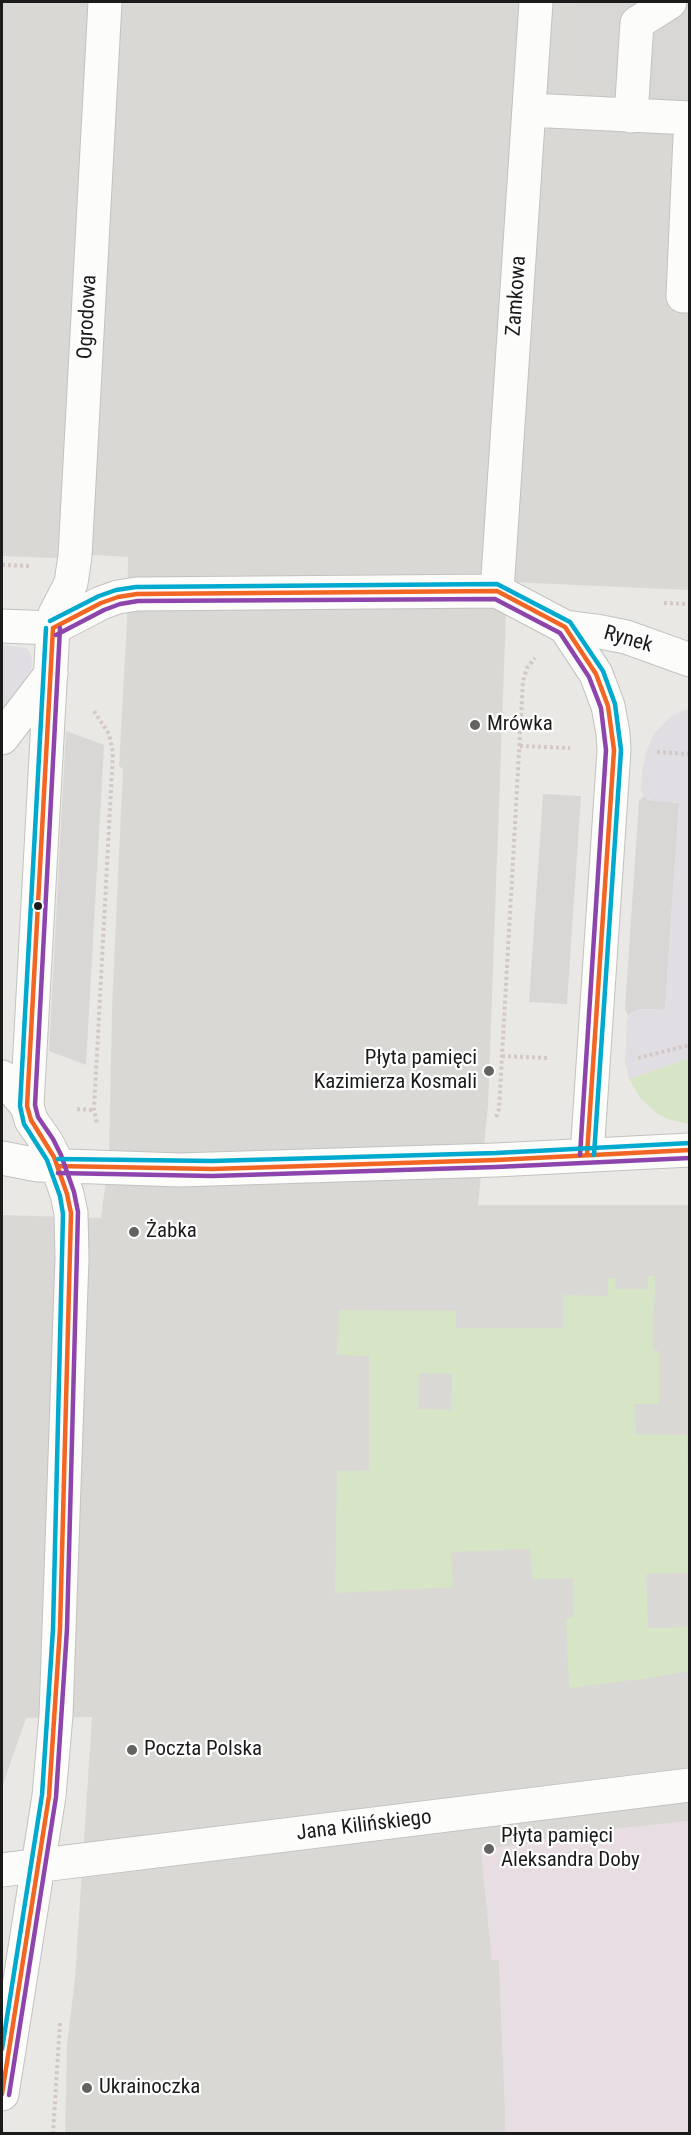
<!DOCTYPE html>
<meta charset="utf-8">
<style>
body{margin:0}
#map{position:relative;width:691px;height:2135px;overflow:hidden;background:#eae8e4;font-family:"Roboto Condensed",sans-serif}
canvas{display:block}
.frame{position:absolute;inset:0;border:3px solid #1b1b1b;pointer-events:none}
</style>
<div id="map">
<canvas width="691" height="2135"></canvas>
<div class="frame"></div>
</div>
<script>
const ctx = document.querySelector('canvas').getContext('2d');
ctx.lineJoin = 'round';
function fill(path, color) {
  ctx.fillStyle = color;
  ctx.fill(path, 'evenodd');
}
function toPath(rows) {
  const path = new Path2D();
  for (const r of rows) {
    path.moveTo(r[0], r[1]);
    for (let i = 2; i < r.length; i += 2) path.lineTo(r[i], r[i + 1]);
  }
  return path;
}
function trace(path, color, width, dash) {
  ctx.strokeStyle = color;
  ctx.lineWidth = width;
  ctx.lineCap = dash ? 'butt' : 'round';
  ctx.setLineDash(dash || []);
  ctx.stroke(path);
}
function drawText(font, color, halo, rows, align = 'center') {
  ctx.font = font + ' "Roboto Condensed",sans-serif';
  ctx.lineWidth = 4.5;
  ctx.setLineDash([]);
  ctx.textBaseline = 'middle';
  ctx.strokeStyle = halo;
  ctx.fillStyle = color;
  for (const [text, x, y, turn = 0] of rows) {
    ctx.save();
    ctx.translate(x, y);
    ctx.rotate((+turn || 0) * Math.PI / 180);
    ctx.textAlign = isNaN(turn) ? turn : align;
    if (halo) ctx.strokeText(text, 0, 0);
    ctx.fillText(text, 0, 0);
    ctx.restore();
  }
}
const residential = toPath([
 [2,2,689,2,689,590,509,582,506,613,488,1106,478,1205,689,1205,689,1821,561,1835,532,1843,481,1850,492,1960,499,1959,506,2133,65,2134,67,2045,75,1978,92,1717,26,1718,2,1787,2,1215,101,1218,109,1158,112,1009,123,768,119,767,127,621,128,557,96,555,57,558,2,556]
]);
const industrial = toPath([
 [689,1821,689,2133,506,2133,499,1960,492,1960,481,1850,532,1843,561,1835]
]);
const religious = toPath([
 [580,2,689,2,689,136,608,132,612,81,576,80],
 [66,731,104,745,86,1065,49,1051],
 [543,794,581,796,567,1004,529,1002],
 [644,796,648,800,679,803,665,1010,642,1009,634,1011,628,1016,625,1009,639,801]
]);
const grass = toPath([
 [689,1058,689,1124,671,1120,659,1115,641,1099,629,1079],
 [648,1276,655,1276,653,1350,659,1351,659,1404,635,1404,636,1434,687,1435,690,1573,646,1574,648,1628,689,1627,689,1671,649,1678,569,1688,566,1618,574,1617,573,1578,532,1579,530,1549,451,1552,453,1587,335,1593,337,1471,369,1470,369,1356,337,1355,339,1310,456,1311,456,1328,563,1328,563,1295,608,1296,608,1278,615,1278,616,1289,648,1289],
 [419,1373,452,1374,451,1410,418,1409]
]);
const plaza = toPath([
 [2,645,26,648,31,654,32,663,31,670,2,713],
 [689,708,689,1058,629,1079,625,1062,627,1018,634,1011,642,1009,665,1010,679,803,655,801,645,798,641,789,642,770,646,752,654,734,671,716]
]);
const path = toPath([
 [2,565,31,566],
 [664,603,690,604],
 [94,711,109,734,113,752,94,1110,97,1124],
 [520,746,570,748],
 [657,752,690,754],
 [502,1056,549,1058],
 [638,1058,690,1045],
 [77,1109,94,1110],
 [496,1117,499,1109,502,1056,523,681,527,668,535,658],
 [53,2134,60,2023]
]);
const minor = toPath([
 [529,110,690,118],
 [631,116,637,23,670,2],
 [690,137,683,296,690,296],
 [497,591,536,2],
 [2,626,53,628,101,603,118,597,137,594,497,591,565,627,596,674,608,706,613,733,614,750,587,1155],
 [565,627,596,631,626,637,690,660],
 [2,738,51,674],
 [2,1077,27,1106],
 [2,1158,38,1165,180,1170,496,1160,690,1150],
 [2,1870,690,1785],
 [2,2094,49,1796,56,1715,72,1258,71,1213,67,1194,54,1157,47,1143,31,1120,27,1106,53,628,55,614,71,583,75,556,105,2]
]);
const bus1 = toPath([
 [53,628,101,603,118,597,137,594,497,591,565,627,596,674,608,706,614,750,587,1155],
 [58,1166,212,1169,496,1160,690,1150],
 [2,2094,49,1796,60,1629,71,1213,67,1194,54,1157,31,1120,27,1106,53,628]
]);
const bus2 = toPath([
 [56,635,104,610,120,604,138,601,495,599,560,633,589,677,601,708,606,750,580,1155],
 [58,1173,212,1176,496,1167,690,1158],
 [9,2095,56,1797,67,1629,78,1212,74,1192,61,1155,53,1139,38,1117,35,1105,60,628]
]);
const bus3 = toPath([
 [50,621,99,596,116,590,136,587,497,584,570,622,603,671,615,704,621,750,594,1155],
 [58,1159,212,1161,496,1153,690,1143],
 [2,2049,42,1795,53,1629,63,1214,60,1196,47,1160,24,1124,20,1106,46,628]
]);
const markers = [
 [475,725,6,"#636361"],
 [38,906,5,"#1b1b1b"],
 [489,1071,6,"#636361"],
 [134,1232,6,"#636361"],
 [132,1750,6,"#636361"],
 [489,1849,6,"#636361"],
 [87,2088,6,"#636361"]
];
const streetNames = [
 ["Zamkowa",517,296,-86],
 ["Ogrodowa",88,317,-87],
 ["Rynek",628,640,16],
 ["Jana Kilińskiego",364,1826,-7]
];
const poiNames = [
 ["Mrówka",487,725],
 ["Płyta pamięci",477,1059,"right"],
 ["Kazimierza Kosmali",477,1083,"right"],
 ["Żabka",146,1232],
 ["Poczta Polska",144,1750],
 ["Płyta pamięci",501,1837],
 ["Aleksandra Doby",501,1861],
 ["Ukrainoczka",99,2088]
];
fill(residential, '#d9d8d5');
fill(industrial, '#e7dde2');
fill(religious, '#d8d7d5');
fill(grass, '#d5e5c5');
fill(plaza, '#e0dee3');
trace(minor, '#c2c2c0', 35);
trace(path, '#d4c8c6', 4, [3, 3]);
trace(minor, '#fcfcfb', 33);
trace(bus1, '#f26522', 4.5);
trace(bus2, '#8e44ad', 4.5);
trace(bus3, '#00a9ce', 4.5);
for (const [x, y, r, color] of markers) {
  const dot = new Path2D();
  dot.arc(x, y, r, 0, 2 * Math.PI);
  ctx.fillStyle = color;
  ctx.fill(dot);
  trace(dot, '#fff', 2);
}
drawText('21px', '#1b1b1b', '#fff', streetNames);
drawText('21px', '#1b1b1b', '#fff', poiNames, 'left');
</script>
